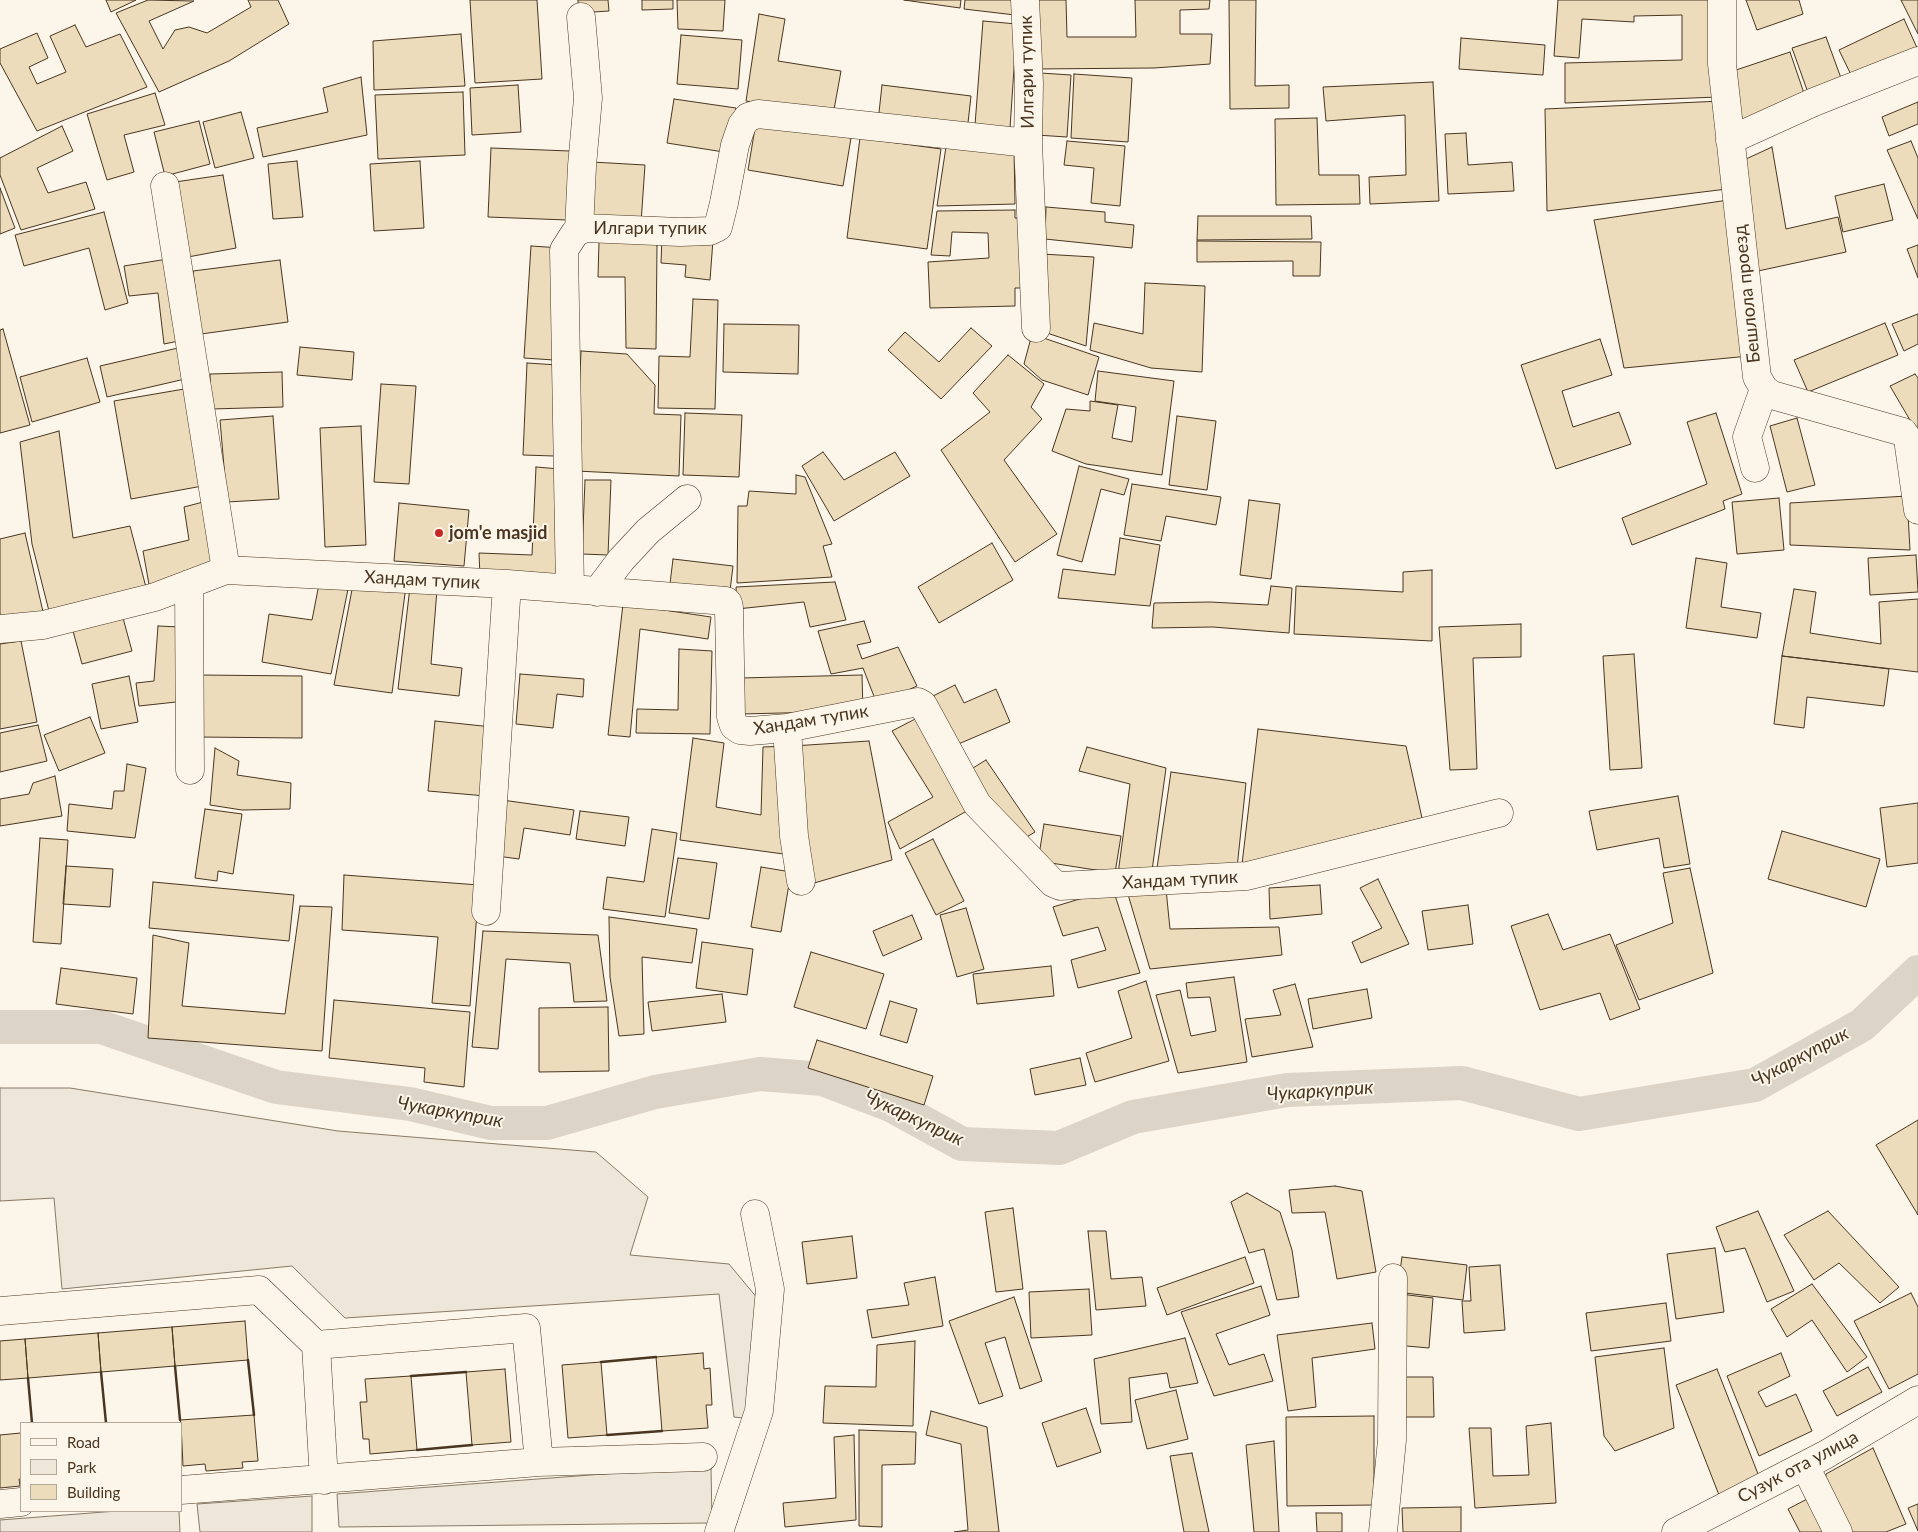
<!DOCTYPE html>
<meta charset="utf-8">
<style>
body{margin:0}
#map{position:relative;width:1918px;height:1532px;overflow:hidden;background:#fbf6e9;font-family:Lato,sans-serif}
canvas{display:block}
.legend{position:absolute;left:20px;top:1422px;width:162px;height:90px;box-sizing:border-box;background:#fbf6e9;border:1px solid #b4a999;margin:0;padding:6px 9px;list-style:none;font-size:15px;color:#4a3520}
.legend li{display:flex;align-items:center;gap:10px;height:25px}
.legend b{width:25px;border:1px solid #b4a999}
</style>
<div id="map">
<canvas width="1918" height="1532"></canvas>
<ul class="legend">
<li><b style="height:6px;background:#fbf6e9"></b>Road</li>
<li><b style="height:14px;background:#ede6d9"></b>Park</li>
<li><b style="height:14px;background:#ecdcbc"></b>Building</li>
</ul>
</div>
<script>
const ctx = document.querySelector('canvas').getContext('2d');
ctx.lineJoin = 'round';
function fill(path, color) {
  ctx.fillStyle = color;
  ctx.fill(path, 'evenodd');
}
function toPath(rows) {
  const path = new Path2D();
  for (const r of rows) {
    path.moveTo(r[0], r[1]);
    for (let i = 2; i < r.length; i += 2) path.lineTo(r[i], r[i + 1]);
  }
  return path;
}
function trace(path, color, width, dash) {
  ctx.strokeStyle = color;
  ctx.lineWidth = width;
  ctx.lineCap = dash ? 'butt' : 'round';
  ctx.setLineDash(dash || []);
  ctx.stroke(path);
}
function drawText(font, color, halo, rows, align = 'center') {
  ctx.font = font + ' Lato,sans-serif';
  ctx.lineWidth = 4;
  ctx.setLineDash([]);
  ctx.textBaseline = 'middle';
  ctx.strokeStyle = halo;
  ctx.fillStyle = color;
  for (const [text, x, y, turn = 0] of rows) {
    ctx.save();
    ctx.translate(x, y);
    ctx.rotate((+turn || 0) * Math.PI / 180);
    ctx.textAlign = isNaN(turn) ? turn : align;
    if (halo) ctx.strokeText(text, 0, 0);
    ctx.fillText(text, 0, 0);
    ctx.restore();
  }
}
const green = toPath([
 [0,1088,70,1088,338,1131,596,1152,648,1197,630,1255,729,1264,758,1299,752,1419,734,1417,719,1294,345,1318,292,1266,62,1289,54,1198,0,1201,0,1088],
 [711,1466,712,1523,339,1527,337,1494,711,1466],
 [312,1496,312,1532,200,1532,197,1504,312,1496],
 [117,1511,179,1511,180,1532,0,1532,0,1520,117,1511]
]);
const canal = toPath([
 [0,1027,101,1027,276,1087,410,1104,491,1123,547,1123,655,1092,760,1074,823,1079,891,1105,962,1144,1059,1148,1133,1117,1287,1090,1462,1083,1579,1114,1755,1085,1862,1025,1918,972]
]);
const building = toPath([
 [106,0,136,0,111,12,106,0],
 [148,0,194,1,149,21,163,49,175,30,189,27,207,33,251,7,248,0,278,0,289,24,229,61,159,92,116,13,148,0],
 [470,0,537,0,542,79,475,83,470,0],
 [578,0,608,0,609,11,578,13,578,0],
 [642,0,673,0,673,9,642,10,642,0],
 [677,0,725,0,723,31,678,29,677,0],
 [904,0,961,0,960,8,904,0],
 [965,0,1015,0,1015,15,964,9,965,0],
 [1032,0,1066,0,1067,37,1136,37,1135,0,1210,0,1209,9,1180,10,1180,34,1212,34,1210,64,1154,68,1033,69,1032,0],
 [1229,0,1256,0,1255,86,1289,85,1289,108,1230,109,1229,0],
 [1558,0,1714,0,1718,97,1565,103,1565,63,1682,60,1682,15,1634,16,1634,22,1582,19,1579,58,1554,56,1558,0],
 [1746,0,1799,0,1803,14,1757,30,1746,0],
 [1901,0,1918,0,1918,34,1901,0],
 [759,14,785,19,778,61,841,71,833,115,746,101,759,14],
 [1904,19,1918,50,1855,83,1839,50,1904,19],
 [983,21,1017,24,1010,128,975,125,983,21],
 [75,25,86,47,120,34,147,87,37,131,0,63,0,49,37,33,48,58,29,67,37,84,66,72,50,36,75,25],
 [461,34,465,86,374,90,373,41,461,34],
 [681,35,742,40,738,89,677,84,681,35],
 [1826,37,1845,89,1811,101,1792,48,1826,37],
 [1461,38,1545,45,1543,75,1459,69,1461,38],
 [1790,52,1807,102,1744,127,1727,73,1790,52],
 [1040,73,1071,75,1067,137,1036,135,1040,73],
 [1074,74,1132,78,1128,142,1071,138,1074,74],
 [361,77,367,135,263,157,257,128,328,112,323,88,361,77],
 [1433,82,1439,201,1370,204,1369,177,1406,175,1405,115,1326,121,1323,87,1433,82],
 [518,85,521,132,472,135,470,88,518,85],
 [882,85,971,96,967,132,878,122,882,85],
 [463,92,465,155,378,159,375,95,463,92],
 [155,93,165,125,124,135,134,172,107,180,87,114,155,93],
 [674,99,736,108,730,153,667,143,674,99],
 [1722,101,1727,189,1547,211,1545,109,1722,101],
 [1918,102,1918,124,1889,136,1882,117,1918,102],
 [241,112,254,158,215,168,203,122,241,112],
 [1317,118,1319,175,1359,175,1360,204,1276,205,1275,119,1317,118],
 [199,121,210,164,165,176,154,132,199,121],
 [756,122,851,138,843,186,748,170,756,122],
 [62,126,73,151,37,168,48,193,86,182,95,209,21,230,0,175,0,158,62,126],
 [1466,133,1468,165,1512,162,1514,191,1448,194,1445,134,1466,133],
 [860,138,941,149,927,249,847,238,860,138],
 [1067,141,1125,146,1120,206,1091,203,1094,168,1064,165,1067,141],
 [1911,141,1918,158,1918,219,1887,150,1911,141],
 [946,147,1014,150,1015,204,937,206,946,147],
 [1772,147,1786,229,1838,217,1846,252,1758,271,1746,159,1772,147],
 [491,148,570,151,567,220,488,217,491,148],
 [297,161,303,217,273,219,268,164,297,161],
 [420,161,424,228,374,231,370,164,420,161],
 [592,162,645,165,641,223,589,220,592,162],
 [223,175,236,248,188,257,175,182,223,175],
 [1884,184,1893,220,1843,232,1835,196,1884,184],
 [0,188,15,228,0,234,0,188],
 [1735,199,1749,356,1624,368,1594,220,1735,199],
 [1046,207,1105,212,1105,222,1134,225,1132,248,1045,239,1046,207],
 [1015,210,1015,218,1020,218,1023,288,1015,288,1015,306,930,308,928,262,989,258,988,233,952,232,950,256,931,255,937,211,1015,210],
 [104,212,128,303,105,310,89,248,24,266,15,235,104,212],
 [1198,216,1311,216,1312,239,1197,240,1198,216],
 [662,237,713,240,710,280,685,277,686,265,661,263,662,237],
 [1197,241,1321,242,1320,276,1293,276,1293,261,1197,262,1197,241],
 [599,242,657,243,656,349,626,348,625,277,598,277,599,242],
 [1918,245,1918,278,1907,249,1918,245],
 [531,246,561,248,554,360,524,358,531,246],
 [1041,254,1094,257,1086,346,1038,330,1041,254],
 [174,258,184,340,164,344,158,293,129,296,124,266,174,258],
 [280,260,288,322,201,334,193,271,280,260],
 [1145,283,1205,286,1202,372,1151,368,1090,350,1094,323,1143,334,1145,283],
 [693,299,718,300,715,409,658,408,659,356,690,357,693,299],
 [1918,314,1918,344,1904,351,1892,324,1918,314],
 [1885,323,1898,355,1808,392,1794,360,1885,323],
 [724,324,799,325,798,374,723,372,724,324],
 [971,328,992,346,941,399,888,350,905,332,939,362,971,328],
 [3,329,30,425,0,433,0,330,3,329],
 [1032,334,1099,357,1088,395,1042,380,1024,364,1032,334],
 [1600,339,1612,375,1562,391,1573,427,1619,412,1631,444,1556,469,1521,365,1600,339],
 [300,347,354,352,352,380,297,375,300,347],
 [178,348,185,379,107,397,100,366,178,348],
 [581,351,627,354,655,385,654,414,681,415,679,476,576,471,581,351],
 [1008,355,1044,384,1031,407,1042,419,1004,460,1057,534,1015,562,941,450,990,412,973,393,1008,355],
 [87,358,100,402,32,422,20,377,87,358],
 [527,363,558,365,554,456,523,455,527,363],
 [1098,371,1174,381,1162,475,1086,464,1052,451,1066,409,1090,411,1090,401,1118,405,1112,438,1132,442,1136,407,1095,401,1098,371],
 [282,372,283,407,211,409,210,374,282,372],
 [1915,374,1918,378,1918,447,1914,427,1890,386,1915,374],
 [381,384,416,386,409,484,374,482,381,384],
 [190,388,208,485,131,499,114,401,190,388],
 [685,413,742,415,739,477,683,475,685,413],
 [1716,413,1742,494,1723,501,1725,509,1632,545,1622,518,1707,484,1687,422,1716,413],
 [273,416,279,499,227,502,220,420,273,416],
 [1177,416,1216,421,1207,490,1169,485,1177,416],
 [1797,418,1815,485,1787,492,1770,426,1797,418],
 [361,426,366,545,325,547,320,428,361,426],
 [59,431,73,538,130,526,148,595,51,619,32,544,20,442,59,431],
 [823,452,844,480,895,452,910,476,834,521,802,466,823,452],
 [1079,466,1129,479,1124,495,1101,489,1082,562,1057,555,1079,466],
 [536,467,560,469,556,579,480,577,479,553,532,555,536,467],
 [796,475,805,477,832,544,823,546,832,577,737,583,738,506,747,506,749,491,796,494,796,475],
 [585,480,611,480,608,555,582,554,585,480],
 [1132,484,1221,497,1216,525,1166,516,1161,541,1124,535,1132,484],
 [1907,496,1910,550,1790,545,1790,503,1907,496],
 [1779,498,1784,550,1737,554,1732,502,1779,498],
 [1249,500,1280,504,1271,579,1240,575,1249,500],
 [207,501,216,560,150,590,143,551,189,540,184,507,207,501],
 [399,503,469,510,464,566,394,561,399,503],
 [25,533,44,616,0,626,0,539,25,533],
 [1120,538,1160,545,1150,606,1058,598,1063,569,1115,575,1120,538],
 [992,543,1013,580,939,623,918,587,992,543],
 [1916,555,1918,592,1870,595,1868,558,1916,555],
 [1696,558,1727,563,1721,607,1761,613,1757,638,1686,628,1696,558],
 [673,559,733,566,729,599,669,592,673,559],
 [1432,570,1432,641,1294,634,1296,586,1403,592,1403,572,1432,570],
 [320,579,349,584,331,674,262,662,269,614,312,620,320,579],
 [354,579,406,586,392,693,334,685,354,579],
 [835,582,846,620,810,627,804,602,737,609,736,587,835,582],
 [1271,586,1292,588,1289,633,1213,627,1152,628,1154,603,1210,602,1268,605,1271,586],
 [410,587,437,590,431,664,462,668,459,696,398,689,410,587],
 [1794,589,1816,592,1810,633,1881,644,1879,602,1918,599,1918,672,1782,656,1794,589],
 [623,604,711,617,708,639,640,629,630,737,608,735,623,604],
 [123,618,132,651,82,664,73,631,123,618],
 [864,621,871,642,857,645,862,659,898,647,917,686,877,704,863,668,831,674,818,631,864,621],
 [1521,624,1521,657,1473,658,1477,769,1450,770,1439,627,1521,624],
 [158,626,180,627,176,702,139,706,136,683,154,681,158,626],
 [21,641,37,722,0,729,0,644,21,641],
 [679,649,712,651,710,734,636,733,637,709,678,710,679,649],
 [1634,654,1642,768,1610,770,1603,656,1634,654],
 [1782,656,1889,669,1884,706,1807,697,1804,728,1774,724,1782,656],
 [520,674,584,679,583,697,557,694,553,728,516,724,520,674],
 [198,675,302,676,302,738,197,737,198,675],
 [862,675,863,711,741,714,740,678,862,675],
 [129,676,138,722,101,729,92,684,129,676],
 [955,685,964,703,996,689,1010,722,949,748,927,699,955,685],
 [90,717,105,753,59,771,44,735,90,717],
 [919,717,972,808,900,849,888,822,933,797,892,731,919,717],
 [435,721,492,727,486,796,428,791,435,721],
 [38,725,47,761,0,772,0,733,38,725],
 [1258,729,1406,746,1422,818,1242,864,1258,729],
 [693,738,724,743,716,807,761,815,763,747,787,746,791,855,680,840,693,738],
 [869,741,892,860,811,884,793,746,869,741],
 [1087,747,1166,768,1151,878,1118,874,1130,784,1079,771,1087,747],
 [215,748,239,761,237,775,291,783,290,809,242,810,210,805,215,748],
 [986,760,1035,832,1020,841,968,771,986,760],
 [127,764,146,768,135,838,67,831,69,804,112,809,114,791,124,791,127,764],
 [1171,772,1246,783,1237,868,1156,875,1171,772],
 [55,776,62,816,0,826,0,799,29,794,33,783,55,776],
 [1678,796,1690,864,1664,868,1659,838,1597,850,1589,811,1678,796],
 [502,800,574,810,570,835,524,828,519,859,497,856,502,800],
 [1918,803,1918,863,1887,867,1880,808,1918,803],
 [205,809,242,814,233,874,218,871,217,881,195,878,205,809],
 [580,811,629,817,625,846,576,839,580,811],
 [1044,824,1121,836,1115,873,1038,861,1044,824],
 [652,829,677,833,665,917,603,909,607,877,644,882,652,829],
 [1782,831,1880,859,1866,907,1768,879,1782,831],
 [40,838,68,840,61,944,33,942,40,838],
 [933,839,964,901,936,915,905,853,933,839],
 [678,858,717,863,709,919,669,913,678,858],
 [66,866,113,869,110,907,63,904,66,866],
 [761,867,791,872,781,932,751,927,761,867],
 [1690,868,1713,973,1639,1000,1616,945,1673,923,1663,873,1690,868],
 [344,875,479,885,470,1006,432,1003,438,937,342,930,344,875],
 [1378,879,1409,944,1361,963,1352,942,1382,928,1360,888,1378,879],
 [153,882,294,895,289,941,149,928,153,882],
 [1320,885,1322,914,1270,919,1269,888,1320,885],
 [1113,889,1140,973,1078,988,1071,960,1106,950,1098,927,1063,936,1053,907,1113,889],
 [1166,889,1170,929,1279,927,1282,955,1150,969,1127,891,1166,889],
 [1468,905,1473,944,1428,950,1422,911,1468,905],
 [300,906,332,907,322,1051,148,1038,153,935,189,943,182,1006,285,1014,300,906],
 [966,908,984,969,957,977,940,915,966,908],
 [1548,914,1563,950,1610,934,1640,1009,1610,1020,1600,993,1540,1010,1511,926,1548,914],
 [912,915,922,939,883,956,873,931,912,915],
 [609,917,697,929,692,963,642,957,644,1034,619,1036,610,977,609,917],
 [483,931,598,935,607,1001,574,1002,570,963,506,959,498,1049,472,1047,483,931],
 [702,942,753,949,747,995,696,988,702,942],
 [811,952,884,974,866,1029,794,1007,811,952],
 [1051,966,1054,996,977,1004,973,974,1051,966],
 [61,968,137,978,133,1014,56,1004,61,968],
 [1234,977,1247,1062,1178,1073,1156,995,1180,990,1191,1036,1216,1031,1210,997,1188,998,1186,983,1234,977],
 [1146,981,1169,1061,1095,1082,1086,1053,1132,1038,1118,991,1146,981],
 [1295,984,1313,1047,1252,1057,1245,1019,1281,1015,1273,990,1295,984],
 [1367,989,1372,1018,1313,1029,1308,999,1367,989],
 [722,994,726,1022,652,1031,648,1002,722,994],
 [334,1000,470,1012,464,1087,424,1082,425,1068,329,1058,334,1000],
 [890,1001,917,1009,907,1043,880,1035,890,1001],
 [608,1007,609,1071,539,1072,539,1008,608,1007],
 [817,1040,933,1076,924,1105,808,1068,817,1040],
 [1080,1058,1086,1085,1035,1095,1030,1069,1080,1058],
 [1918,1120,1918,1215,1876,1145,1918,1120],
 [1335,1186,1362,1191,1376,1272,1337,1279,1325,1212,1292,1213,1289,1190,1335,1186],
 [1247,1193,1280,1212,1292,1250,1299,1297,1277,1300,1264,1249,1249,1253,1231,1202,1247,1193],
 [1013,1208,1023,1289,996,1292,985,1212,1013,1208],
 [1758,1211,1794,1291,1767,1302,1745,1248,1725,1252,1716,1227,1758,1211],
 [1828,1211,1899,1287,1880,1303,1839,1263,1814,1280,1784,1235,1828,1211],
 [1088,1231,1106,1231,1111,1279,1142,1277,1146,1306,1096,1310,1088,1231],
 [852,1236,857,1278,807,1284,802,1242,852,1236],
 [1715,1248,1724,1312,1676,1319,1667,1254,1715,1248],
 [1245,1257,1254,1283,1167,1315,1157,1288,1245,1257],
 [1402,1257,1467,1265,1463,1300,1397,1292,1402,1257],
 [1500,1265,1505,1330,1464,1333,1462,1301,1471,1301,1469,1267,1500,1265],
 [935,1277,943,1326,872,1338,867,1310,909,1305,904,1283,935,1277],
 [1812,1284,1867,1357,1847,1372,1812,1320,1787,1337,1771,1309,1812,1284],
 [1261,1286,1270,1315,1216,1334,1229,1365,1264,1354,1273,1381,1214,1396,1181,1312,1261,1286],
 [1089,1289,1092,1335,1031,1338,1029,1292,1089,1289],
 [1911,1293,1918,1307,1918,1374,1889,1389,1854,1321,1911,1293],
 [1400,1294,1433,1298,1429,1348,1395,1345,1400,1294],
 [1014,1297,1042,1381,1020,1389,1005,1337,985,1343,1003,1396,979,1404,949,1321,1014,1297],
 [1666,1303,1671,1341,1591,1351,1586,1313,1666,1303],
 [245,1321,248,1360,175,1366,172,1327,245,1321],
 [1372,1323,1375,1349,1312,1358,1316,1407,1288,1411,1277,1335,1372,1323],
 [172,1327,175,1366,101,1372,98,1333,172,1327],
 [98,1333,101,1372,28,1378,25,1339,98,1333],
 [1185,1338,1198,1383,1170,1388,1167,1373,1129,1378,1132,1422,1101,1424,1094,1359,1185,1338],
 [25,1339,28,1378,0,1380,0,1341,25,1339],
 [915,1341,913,1426,823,1423,825,1386,876,1387,877,1345,915,1341],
 [1664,1348,1674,1428,1615,1451,1604,1436,1595,1357,1664,1348],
 [703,1353,704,1369,710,1368,711,1386,712,1405,706,1405,708,1428,662,1431,656,1357,703,1353],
 [1781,1353,1790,1376,1758,1392,1766,1407,1796,1394,1812,1431,1759,1456,1727,1376,1781,1353],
 [601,1362,607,1435,568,1438,562,1365,601,1362],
 [1868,1367,1882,1392,1837,1416,1823,1391,1868,1367],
 [505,1369,511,1442,472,1445,466,1372,505,1369],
 [1717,1369,1760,1479,1719,1495,1676,1385,1717,1369],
 [411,1376,417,1450,370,1454,369,1439,363,1439,360,1402,367,1402,365,1379,411,1376],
 [1400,1377,1433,1377,1434,1417,1401,1417,1400,1377],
 [1176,1390,1188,1439,1147,1449,1135,1400,1176,1390],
 [1086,1408,1101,1452,1057,1467,1042,1423,1086,1408],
 [931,1411,987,1427,999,1532,954,1532,968,1530,961,1444,926,1435,931,1411],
 [254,1415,258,1461,242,1462,243,1468,206,1471,205,1464,183,1466,181,1423,180,1420,254,1415],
 [1374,1416,1374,1505,1287,1506,1286,1417,1374,1416],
 [1551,1423,1556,1503,1475,1508,1469,1428,1491,1428,1493,1476,1529,1475,1526,1426,1551,1423],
 [859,1430,916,1432,915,1464,882,1465,882,1527,859,1526,859,1430],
 [21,1433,21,1479,19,1479,20,1486,0,1488,0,1435,21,1433],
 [854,1435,856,1520,785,1527,783,1503,836,1498,834,1437,854,1435],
 [1274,1441,1279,1532,1254,1532,1246,1445,1274,1441],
 [1873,1448,1906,1524,1886,1532,1841,1532,1824,1491,1826,1474,1873,1448],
 [1192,1453,1209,1532,1184,1532,1170,1456,1192,1453],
 [1811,1497,1829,1532,1800,1532,1788,1509,1811,1497],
 [1918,1504,1918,1531,1908,1508,1918,1504],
 [1461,1507,1461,1532,1403,1532,1402,1508,1461,1507],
 [1316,1513,1342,1513,1342,1532,1317,1532,1316,1513]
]);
const minor = toPath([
 [1025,0,1029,83,1028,143,1036,328],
 [1722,0,1722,64,1757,377,1764,389,1772,395,1903,432,1908,439,1918,510],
 [1730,140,1814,102,1918,61],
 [165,186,226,570],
 [579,230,582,166,588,98,581,17],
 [1755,468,1747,437,1764,389],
 [189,584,190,770],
 [570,589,564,250,575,233,585,228,680,232,710,231,718,227,724,203,735,145,742,125,748,117,758,114,1028,143],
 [597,592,621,560,648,531,687,499],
 [0,629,43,625,155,597,226,570,507,584,726,601,728,603,729,608,731,717,734,726,740,730,750,731,787,728,918,702,923,705,977,804,1053,883,1060,886,1247,876,1499,813],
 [787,728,794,836,801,881],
 [486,911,507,584],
 [0,1311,259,1290,316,1345,526,1328,539,1462],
 [316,1345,324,1480],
 [1805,1466,1838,1532],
 [181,1490,539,1462,703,1457],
 [0,1504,21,1502],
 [719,1532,759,1411,770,1289,755,1214],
 [1383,1532,1392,1440,1393,1278],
 [1676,1532,1825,1455,1918,1400]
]);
const wall = toPath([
 [248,1360,254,1415],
 [601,1362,656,1357],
 [175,1366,180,1420],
 [101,1372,106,1423],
 [411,1376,466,1372],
 [28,1378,32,1423],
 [607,1435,662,1431],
 [417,1450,472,1445]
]);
const markers = [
 [439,533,5,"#c62828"]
];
const streetNames = [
 ["Илгари тупик",1027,72,-91],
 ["Илгари тупик",650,228],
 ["Бешлола проезд",1747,294,-96],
 ["Хандам тупик",422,580,3],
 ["Хандам тупик",811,720,-9],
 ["Хандам тупик",1180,880,-3],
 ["Сузук ота улица",1798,1467,-28]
];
const poiNames = [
 ["jom'e masjid",449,533]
];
const waterNames = [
 ["Чукаркуприк",1800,1057,-28],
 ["Чукаркуприк",1320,1091,-4],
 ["Чукаркуприк",450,1112,10],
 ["Чукаркуприк",914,1118,25]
];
fill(green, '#ede6d9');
trace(green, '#887966', 1);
trace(canal, '#dcd4c6', 34);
fill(building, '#ecdcbc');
trace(building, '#4a3520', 1);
trace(minor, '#4a3520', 29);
trace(minor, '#fbf6e9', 28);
trace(wall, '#4a3520', 2.5);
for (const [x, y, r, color] of markers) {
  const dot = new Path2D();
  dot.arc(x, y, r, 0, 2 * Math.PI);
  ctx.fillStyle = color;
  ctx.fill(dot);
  trace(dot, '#fbf6e9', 2);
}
drawText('18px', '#4a3520', '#fbf6e9', streetNames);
drawText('bold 18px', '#4a3520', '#fbf6e9', poiNames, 'left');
drawText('italic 19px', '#4a3520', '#fbf6e9', waterNames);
</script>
